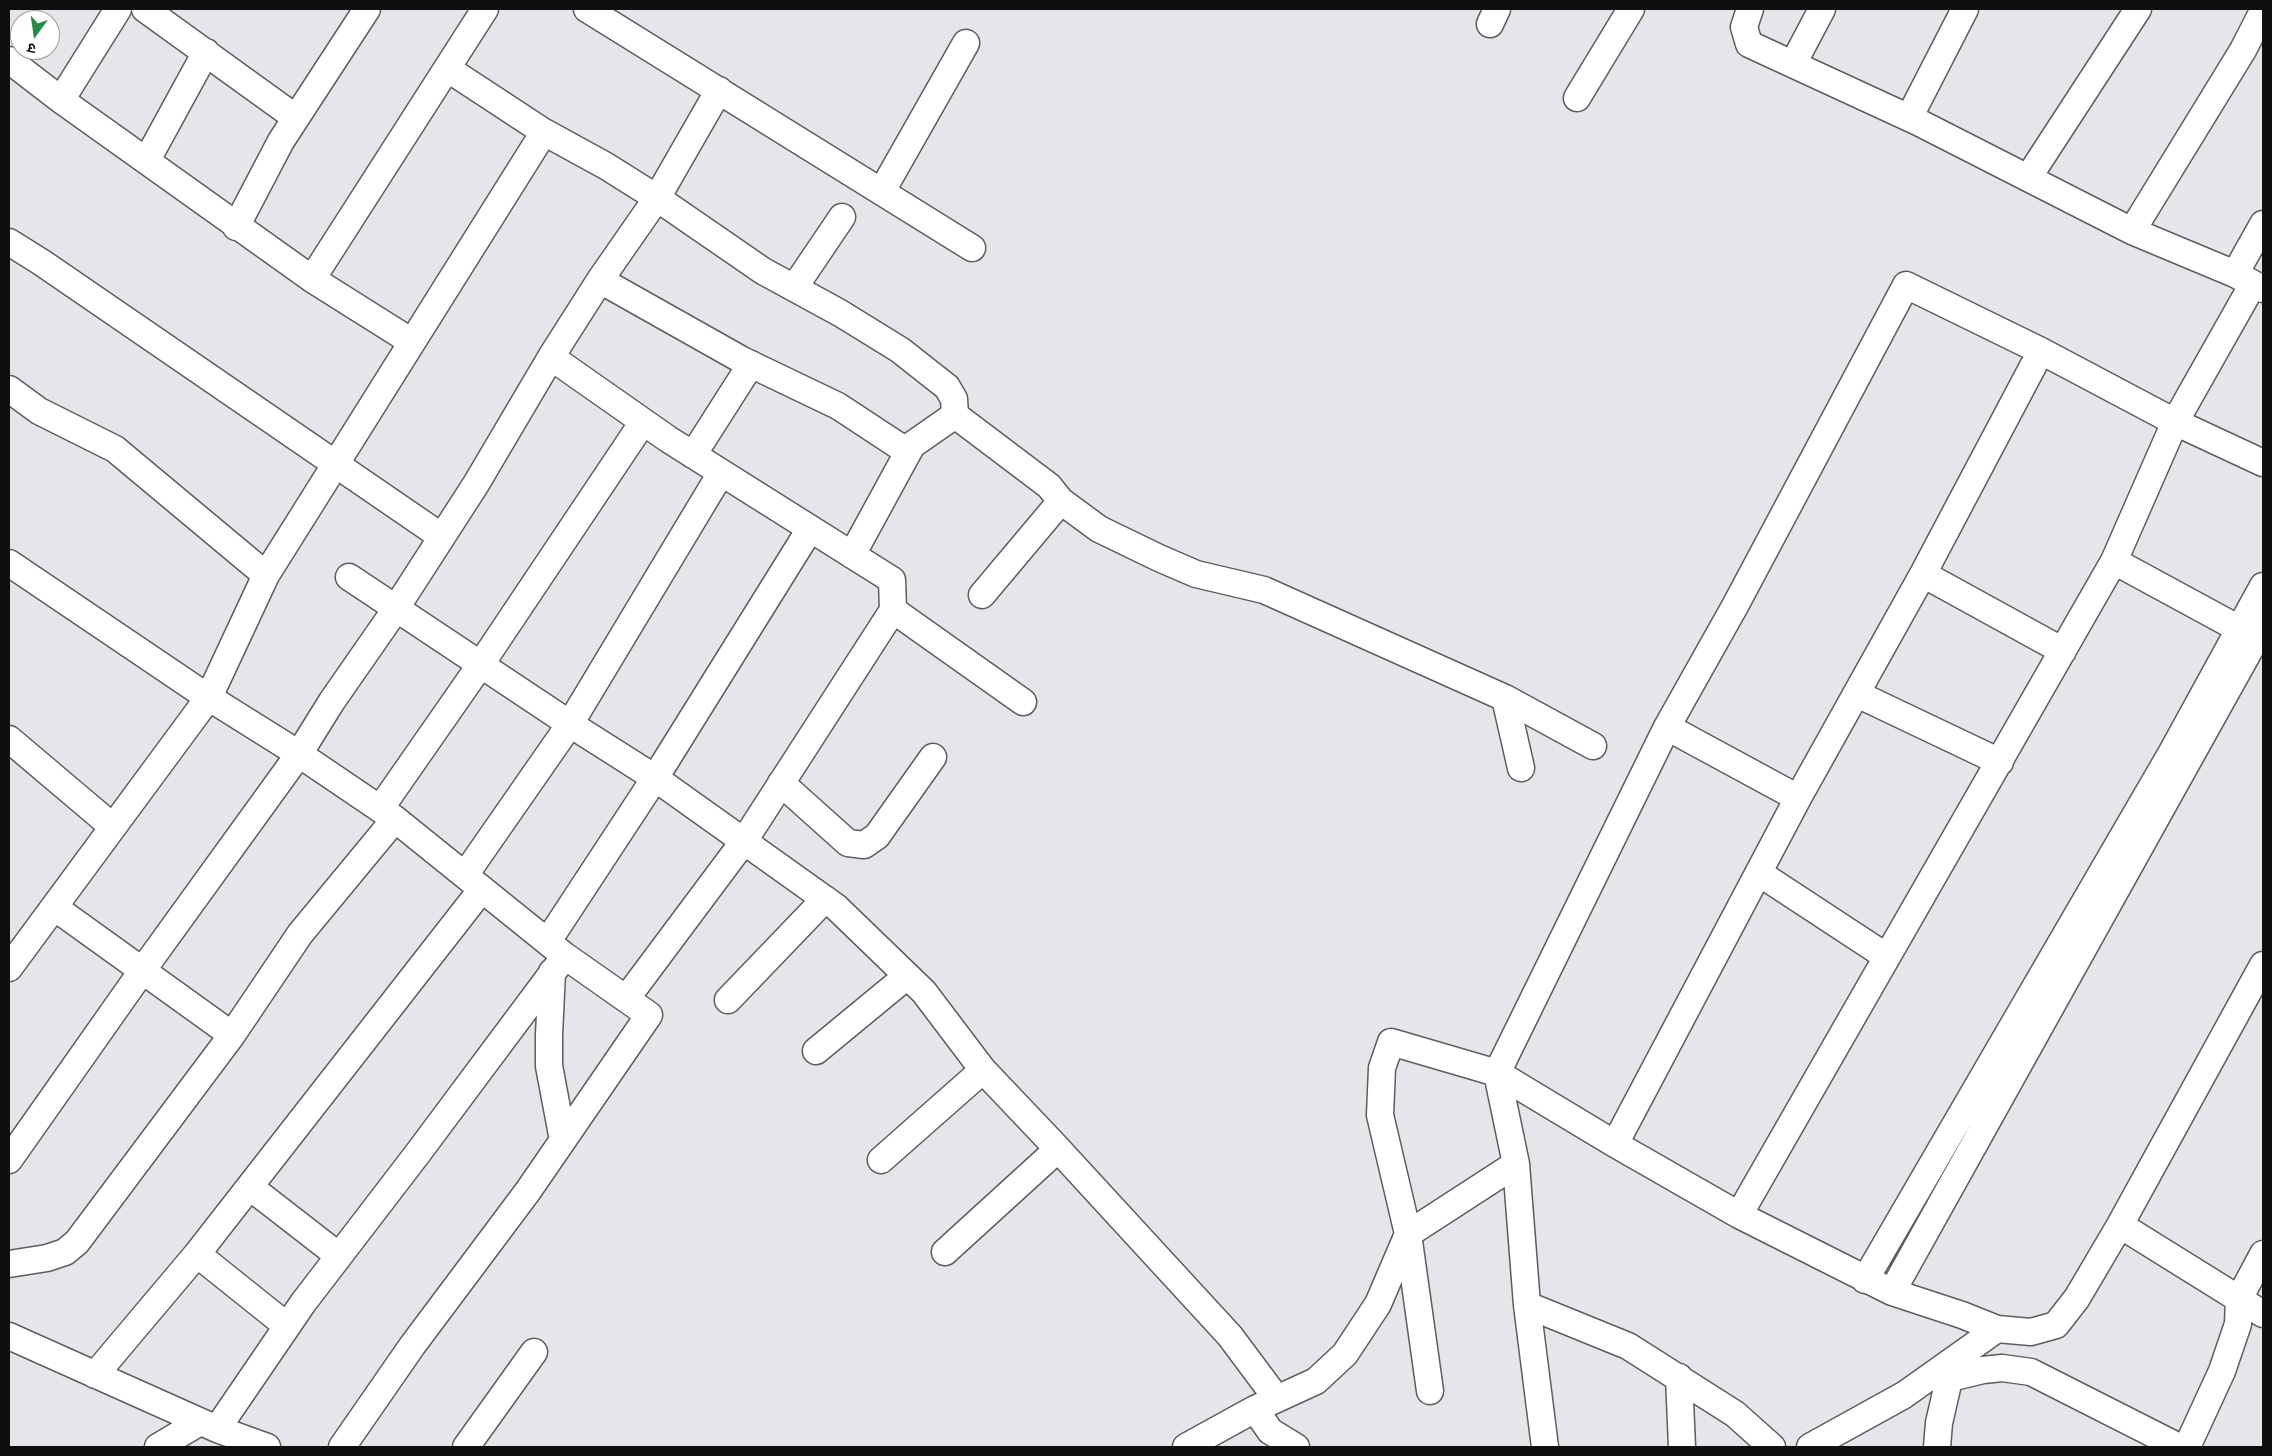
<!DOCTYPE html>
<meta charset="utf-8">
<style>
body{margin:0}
#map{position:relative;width:2272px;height:1456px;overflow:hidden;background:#e7e5ea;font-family:"Open Sans","Noto Sans Devanagari",sans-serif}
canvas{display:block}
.frame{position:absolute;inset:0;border:10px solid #0f0f10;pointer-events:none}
.north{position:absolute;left:10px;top:10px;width:50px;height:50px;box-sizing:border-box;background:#fff;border:1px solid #9f9f9f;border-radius:50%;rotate:194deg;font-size:14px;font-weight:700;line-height:20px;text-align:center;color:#0f0f10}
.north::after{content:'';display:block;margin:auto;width:18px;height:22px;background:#248c43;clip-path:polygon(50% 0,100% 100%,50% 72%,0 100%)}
</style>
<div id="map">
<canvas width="2272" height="1456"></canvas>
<div class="frame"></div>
<div class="north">उ</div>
</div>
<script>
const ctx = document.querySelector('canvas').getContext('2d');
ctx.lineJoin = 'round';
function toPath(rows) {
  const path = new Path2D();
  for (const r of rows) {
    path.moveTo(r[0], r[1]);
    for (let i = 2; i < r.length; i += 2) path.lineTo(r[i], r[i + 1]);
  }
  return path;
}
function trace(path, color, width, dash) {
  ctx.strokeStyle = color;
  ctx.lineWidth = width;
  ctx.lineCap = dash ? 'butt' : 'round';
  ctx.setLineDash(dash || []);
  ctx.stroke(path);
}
const minor = toPath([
 [145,9,296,118],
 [587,9,972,248],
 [1750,9,1744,27,1749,44,1918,122,2132,231,2235,274,2263,289],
 [1490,24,1497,9],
 [9,60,61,100,312,279,485,9],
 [1793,64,1822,9],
 [1577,98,1631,9],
 [61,100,118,9],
 [1909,118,1965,9],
 [544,132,606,166,657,198,763,271,840,313,900,350,947,387,954,399,955,415,1049,486,1061,501,982,595],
 [147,160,206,52],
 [2028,178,2138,9],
 [882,191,966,43],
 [236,227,281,141,367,9],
 [2132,231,2243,50,2263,11],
 [9,242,41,262,442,537],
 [2235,274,2263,224],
 [312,279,412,342],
 [600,280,742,360,838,406,908,452],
 [794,288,842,217],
 [551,357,668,439,892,580,893,610,1023,702],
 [9,389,39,411,115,449,266,575],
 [693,455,751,364],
 [1061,501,1099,529,1159,558,1196,574,1264,590,1505,698,1521,768],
 [852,555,912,445,955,415],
 [2114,561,2254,637],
 [9,563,200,692,299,754,395,819,565,956,649,1015,528,1191,412,1346,342,1447],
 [1923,574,2063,651],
 [349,577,570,724,655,778,836,907,924,992,983,1070,1058,1149,945,1252],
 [1857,694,2000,762],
 [1505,698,1593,746],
 [1667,727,1798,798],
 [9,739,113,827],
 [781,783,848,843,864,845,877,836,933,757],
 [380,809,481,664,643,422],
 [1759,873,1887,957],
 [465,875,570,724,721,473],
 [54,907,232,1035],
 [548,941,655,778,810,529],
 [2263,965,2120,1225,2263,1314],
 [9,968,209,697,266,575,544,132,448,69],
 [552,972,549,1035,549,1066,563,1140],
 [626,999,744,841,893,610],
 [728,1000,825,899],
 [816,1051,907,976],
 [1615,1144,1798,798,1923,574,2041,351],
 [1058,1149,1230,1336,1277,1399],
 [9,1160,142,971,299,754,332,701,389,619,476,484,551,357,600,280,657,198,719,90],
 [881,1160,983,1070],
 [250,1187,339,1256],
 [1739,1215,2114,561,2175,422,2253,284],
 [2120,1225,2077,1298,2056,1325,2031,1332,1997,1329,1962,1315,1892,1292,1739,1215,1615,1144,1497,1073,1667,727,1735,606,1906,285,2041,351,2175,422,2263,463],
 [197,1254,287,1326],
 [9,1264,47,1258,65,1252,77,1242,232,1035,300,934,395,819],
 [1865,1280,2172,752,2263,586],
 [1892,1292,2263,626],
 [1527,1305,1628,1346,1735,1414,1772,1447],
 [9,1336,217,1429,267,1447],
 [95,1375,197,1254,482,889],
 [1679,1377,1682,1447],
 [1950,1378,1983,1370,2002,1368,2031,1372,2179,1447],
 [1430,1391,1408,1234,1380,1115,1382,1068,1391,1042,1497,1073,1516,1164,1527,1305,1545,1447],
 [1255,1409,1270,1431,1296,1447],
 [217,1429,303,1303,418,1153,565,956],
 [158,1447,200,1422],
 [466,1447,534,1352],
 [1186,1447,1255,1409,1316,1381,1345,1354,1378,1304,1408,1234,1516,1164],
 [1810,1447,1904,1395,1997,1329],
 [1937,1447,1939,1423,1953,1362],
 [2187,1447,2222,1371,2238,1324,2239,1299,2263,1254]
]);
trace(minor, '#5d5c60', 29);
trace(minor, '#fff', 26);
</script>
